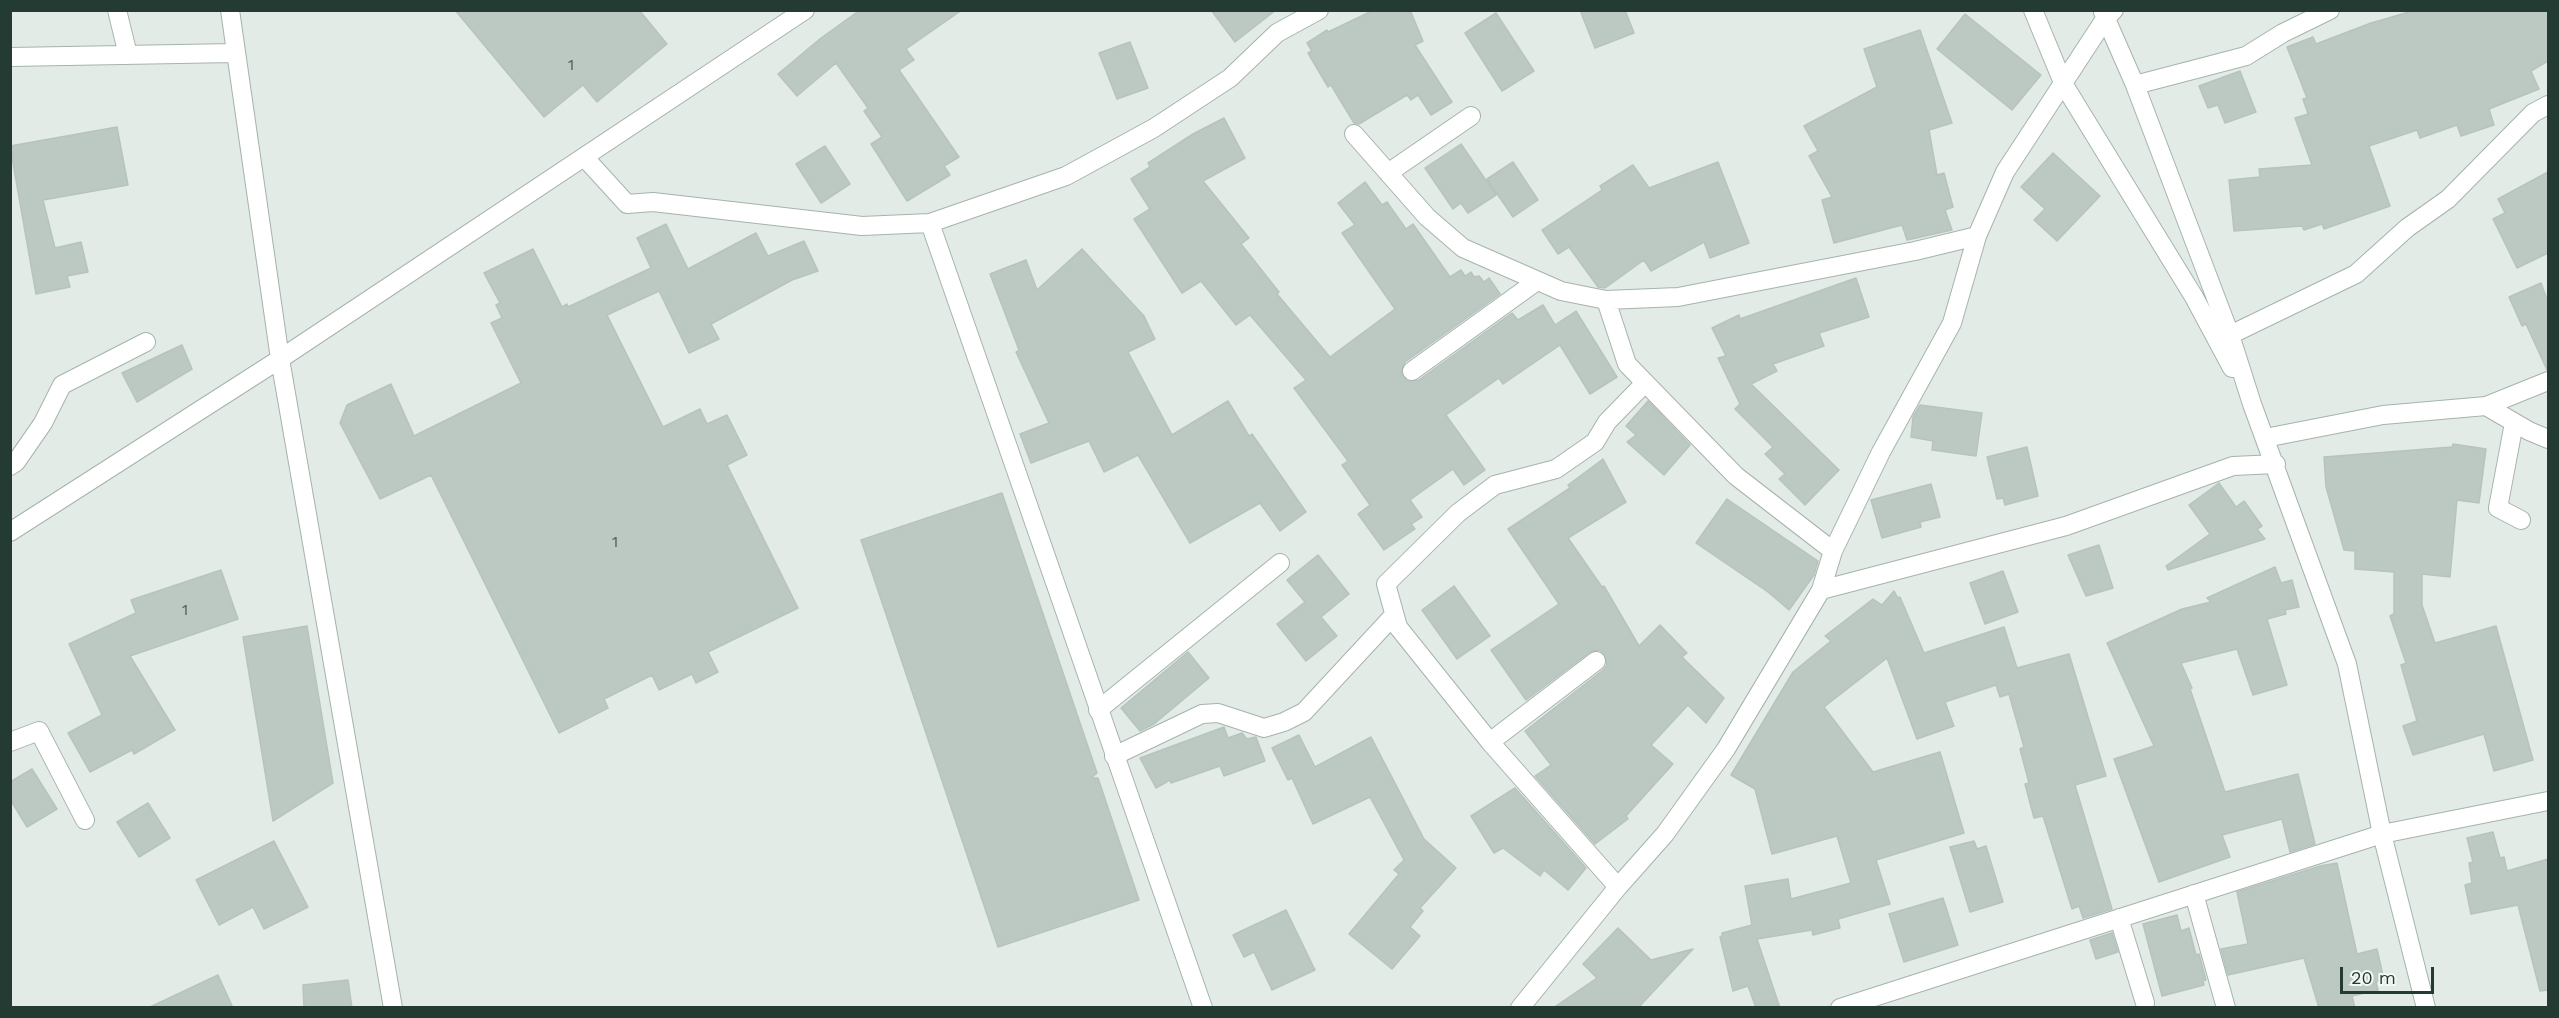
<!DOCTYPE html>
<style>
body{margin:0}
#map{position:relative;width:2559px;height:1018px;overflow:hidden;background:#e3ebe7;font-family:"Work Sans",sans-serif}
canvas{display:block}
.frame{position:absolute;inset:0;border:12px solid #243b33;pointer-events:none}
.scale{position:absolute;left:2340px;top:967px;width:94px;height:27px;box-sizing:border-box;border:3px solid #243b33;border-top:0;padding-left:8px;font-size:18px;line-height:21px;white-space:nowrap;color:#243b33;-webkit-text-stroke:4px #f3f8f5;paint-order:stroke}
</style>
<div id="map">
<canvas width="2559" height="1018"></canvas>
<div class="frame"></div>
<div class="scale">20 m</div>
</div>
<script>
const ctx = document.querySelector('canvas').getContext('2d');
ctx.lineJoin = 'round';
function fill(path, color) {
  ctx.fillStyle = color;
  ctx.fill(path, 'evenodd');
}
function toPath(rows) {
  const path = new Path2D();
  for (const r of rows) {
    path.moveTo(r[0], r[1]);
    for (let i = 2; i < r.length; i += 2) path.lineTo(r[i], r[i + 1]);
  }
  return path;
}
function trace(path, color, width, dash) {
  ctx.strokeStyle = color;
  ctx.lineWidth = width;
  ctx.lineCap = dash ? 'butt' : 'round';
  ctx.setLineDash(dash || []);
  ctx.stroke(path);
}
function drawText(font, color, halo, rows, align = 'center') {
  ctx.font = font + ' "Work Sans",sans-serif';
  ctx.lineWidth = 6;
  ctx.setLineDash([]);
  ctx.textBaseline = 'middle';
  ctx.strokeStyle = halo;
  ctx.fillStyle = color;
  for (const [text, x, y, turn = 0] of rows) {
    ctx.save();
    ctx.translate(x, y);
    ctx.rotate((+turn || 0) * Math.PI / 180);
    ctx.textAlign = isNaN(turn) ? turn : align;
    if (halo) ctx.strokeText(text, 0, 0);
    ctx.fillText(text, 0, 0);
    ctx.restore();
  }
}
const building = toPath([
 [455,10,639,10,667,44,597,102,583,85,544,117,455,10],
 [860,10,962,10,906,49,914,60,899,70,959,157,944,166,950,175,907,201,871,144,882,137,864,111,868,108,836,63,797,96,778,74,821,38,860,10],
 [1211,10,1276,10,1235,42,1211,10],
 [1374,10,1410,10,1423,41,1415,45,1452,102,1431,115,1418,95,1411,100,1407,95,1359,124,1354,123,1331,85,1328,87,1308,53,1312,51,1307,43,1327,30,1328,32,1374,10],
 [1580,10,1625,10,1634,33,1595,48,1580,10],
 [2416,10,2548,10,2548,61,2531,71,2539,89,2489,109,2494,125,2461,136,2457,125,2420,138,2417,130,2369,146,2390,206,2324,229,2322,224,2304,230,2302,226,2234,231,2229,180,2260,177,2259,169,2312,165,2295,118,2308,114,2303,99,2307,98,2287,47,2313,37,2316,44,2371,23,2416,10],
 [1496,13,1534,71,1502,91,1465,33,1496,13],
 [1965,14,2041,75,2012,110,1937,49,1965,14],
 [1920,30,1952,123,1929,130,1937,175,1944,173,1953,207,1945,210,1952,230,1907,240,1902,225,1834,243,1822,200,1832,197,1809,156,1818,151,1804,126,1877,87,1864,49,1920,30],
 [1130,42,1148,88,1117,99,1099,53,1130,42],
 [2240,71,2256,112,2225,123,2218,105,2208,108,2199,86,2240,71],
 [1224,118,1245,158,1203,181,1249,238,1241,244,1279,292,1277,294,1330,357,1395,309,1342,233,1355,225,1338,203,1365,182,1382,205,1387,202,1406,229,1413,224,1450,277,1461,270,1465,276,1471,272,1474,277,1479,276,1484,282,1489,278,1500,294,1405,362,1401,372,1407,381,1419,380,1512,313,1518,320,1543,305,1555,325,1576,311,1617,377,1590,394,1560,345,1503,384,1499,378,1446,415,1485,470,1464,485,1453,469,1410,500,1422,517,1411,524,1415,529,1384,550,1358,514,1370,505,1342,465,1348,461,1294,388,1306,380,1250,315,1236,325,1201,281,1182,293,1134,219,1150,209,1131,179,1150,167,1148,163,1193,134,1224,118],
 [117,127,128,185,43,200,55,248,81,242,88,272,67,276,70,287,36,294,10,146,117,127],
 [1461,144,1496,195,1468,213,1461,203,1453,209,1425,168,1461,144],
 [825,146,850,184,821,203,796,164,825,146],
 [2053,153,2100,196,2057,241,2034,220,2045,209,2021,187,2053,153],
 [1513,162,1538,200,1513,217,1487,179,1513,162],
 [1718,162,1749,243,1710,258,1704,242,1651,271,1644,260,1605,288,1598,287,1569,247,1558,254,1542,230,1602,190,1600,186,1633,165,1649,188,1718,162],
 [2548,172,2548,253,2517,268,2493,219,2505,213,2498,199,2548,172],
 [666,224,688,269,756,233,768,256,804,241,818,271,792,280,711,324,719,339,689,353,659,291,607,315,663,427,700,409,707,424,727,415,747,455,727,465,798,608,708,652,718,672,696,683,692,674,659,690,652,675,604,699,608,708,559,733,431,475,380,499,340,423,347,405,391,384,414,436,521,383,491,323,502,318,496,305,500,303,484,273,533,249,562,307,567,304,568,307,651,268,637,238,666,224],
 [1082,249,1144,316,1155,339,1128,352,1172,435,1228,401,1249,436,1252,434,1306,512,1280,531,1260,503,1190,543,1138,455,1104,472,1089,441,1031,463,1020,434,1049,423,1016,352,1019,350,990,274,1026,260,1037,290,1082,249],
 [1856,278,1869,317,1819,333,1824,346,1773,364,1777,371,1751,384,1839,470,1805,505,1779,479,1785,474,1765,454,1773,447,1735,409,1740,404,1718,358,1726,356,1712,328,1739,315,1740,319,1856,278],
 [2541,283,2548,302,2547,370,2526,324,2522,326,2509,297,2541,283],
 [182,345,192,369,137,402,122,373,182,345],
 [1648,401,1690,445,1664,475,1627,442,1636,435,1626,426,1648,401],
 [1920,405,1982,413,1976,456,1932,450,1933,441,1911,437,1913,417,1920,405],
 [2453,444,2486,449,2479,503,2457,500,2450,577,2422,574,2422,605,2435,643,2496,626,2533,760,2494,771,2484,734,2413,755,2403,726,2417,721,2401,665,2406,663,2390,616,2394,614,2394,572,2355,569,2355,551,2344,550,2326,487,2324,457,2452,447,2453,444],
 [2027,447,2038,496,2005,505,2003,498,1997,499,1987,457,2027,447],
 [1603,459,1626,502,1568,538,1602,587,1604,586,1639,646,1660,625,1687,653,1682,657,1724,698,1706,723,1688,705,1651,745,1673,764,1626,816,1628,819,1595,844,1535,776,1551,765,1525,731,1603,670,1607,665,1605,655,1600,650,1590,652,1526,700,1491,650,1559,604,1508,529,1570,488,1568,485,1603,459],
 [2219,483,2236,507,2244,501,2262,526,2257,529,2265,539,2168,570,2166,566,2210,534,2189,505,2219,483],
 [1931,484,1940,517,1920,522,1921,527,1882,538,1871,500,1931,484],
 [1002,493,1097,773,1091,778,1098,778,1139,900,998,947,861,540,1002,493],
 [1727,499,1818,561,1814,575,1789,610,1768,592,1696,543,1727,499],
 [2099,545,2113,588,2086,596,2068,555,2099,545],
 [1318,555,1349,594,1321,617,1337,636,1306,661,1277,624,1305,602,1287,580,1318,555],
 [2275,567,2281,583,2292,580,2299,607,2285,610,2286,614,2267,619,2287,685,2253,695,2237,649,2181,663,2192,688,2190,689,2225,792,2298,774,2315,844,2290,852,2282,819,2222,835,2230,857,2159,882,2114,759,2154,746,2107,643,2182,609,2211,602,2207,598,2275,567],
 [221,570,238,619,130,656,175,730,134,754,132,750,90,772,68,733,102,715,69,644,136,613,131,600,221,570],
 [2003,571,2018,612,1985,624,1970,583,2003,571],
 [1454,586,1490,636,1457,659,1422,610,1454,586],
 [1894,591,1898,598,1900,597,1924,653,2004,627,2017,668,2069,654,2106,776,2075,785,2112,909,2083,918,2079,906,2072,909,2043,816,2034,818,2025,784,2029,783,2020,749,2024,747,2009,694,2000,697,1996,685,1945,702,1954,726,1917,739,1887,658,1824,707,1873,772,1940,752,1964,833,1876,860,1890,904,1838,919,1840,928,1813,935,1812,930,1757,939,1780,1008,1756,1008,1748,986,1733,991,1720,937,1722,936,1722,933,1752,925,1745,886,1788,879,1791,899,1851,883,1837,836,1772,854,1755,789,1731,775,1793,672,1831,641,1825,636,1873,599,1882,605,1894,591],
 [307,626,333,783,273,821,243,637,307,626],
 [1188,652,1209,678,1154,724,1140,731,1121,708,1188,652],
 [1224,727,1228,738,1242,733,1247,739,1256,737,1265,761,1224,776,1220,766,1171,783,1170,780,1156,788,1140,758,1224,727],
 [1299,735,1315,767,1371,737,1424,839,1456,868,1420,908,1423,911,1410,927,1420,936,1392,969,1349,934,1399,874,1394,870,1404,860,1370,797,1313,824,1292,778,1288,780,1272,748,1299,735],
 [32,769,57,809,27,827,10,799,10,782,32,769],
 [1515,788,1586,868,1568,890,1544,870,1540,876,1503,848,1494,853,1471,816,1515,788],
 [148,803,170,838,139,857,117,822,148,803],
 [2493,832,2500,858,2504,857,2507,871,2548,859,2548,990,2540,991,2518,905,2471,914,2465,885,2472,883,2469,863,2473,862,2467,838,2493,832],
 [274,841,308,907,264,929,253,907,219,925,196,880,274,841],
 [1974,841,1977,849,1986,846,2003,902,1970,912,1950,847,1974,841],
 [2337,863,2357,954,2377,949,2384,980,2376,982,2378,990,2352,996,2355,1008,2319,1008,2304,958,2228,975,2221,949,2248,944,2237,892,2320,866,2337,863],
 [1943,898,1958,945,1904,962,1889,914,1943,898],
 [1286,910,1315,970,1272,990,1254,952,1244,957,1233,935,1286,910],
 [2177,915,2181,931,2189,928,2196,955,2199,954,2206,980,2203,981,2204,985,2162,996,2143,924,2177,915],
 [1618,928,1651,960,1693,949,1638,1008,1553,1008,1597,978,1583,964,1618,928],
 [2112,933,2118,952,2096,959,2090,940,2112,933],
 [218,975,233,1008,148,1008,218,975],
 [348,980,352,1008,304,1008,303,985,348,980]
]);
const minor = toPath([
 [117,10,128,55],
 [230,10,280,359,393,1008],
 [2033,10,2064,85,2194,297,2232,368],
 [2103,12,2135,85,2230,335,2252,404,2347,664,2382,834,2426,1008],
 [10,57,235,53],
 [2135,85,2246,56,2283,33,2330,10],
 [1354,134,1427,217,1463,248,1561,291,1606,300,1678,297,1915,251,1977,236],
 [585,158,627,204,653,202,862,226,930,223,1066,176,1154,128,1230,78,1277,33,1319,10],
 [1388,173,1471,116],
 [930,223,1203,1008],
 [1606,300,1627,364,1736,476,1833,551],
 [2230,335,2356,274,2407,228,2448,199,2533,113,2548,105],
 [1412,371,1537,281],
 [2486,406,2529,431,2548,439],
 [2514,423,2498,508,2521,520],
 [2265,438,2383,415,2486,406,2548,381],
 [10,466,16,462,43,423,62,385,146,342],
 [10,532,280,359,805,10],
 [1821,590,2066,526,2233,466,2276,464],
 [1098,710,1280,563],
 [10,742,39,731,85,820],
 [1490,742,1596,661],
 [1114,756,1202,714,1218,713,1264,728,1284,722,1304,712,1394,615],
 [1618,887,1490,742,1398,627,1386,584,1458,513,1495,485,1556,469,1595,442,1607,422,1645,383],
 [2194,894,2226,1008],
 [2119,918,2145,1003],
 [1520,1008,1618,887,1665,834,1726,749,1821,590,1833,551,1881,452,1952,323,1977,236,2005,172,2105,19,2114,10],
 [1840,1008,2382,834,2548,801]
]);
const numberNames = [
 ["1",571,65],
 ["1",615,542],
 ["1",185,610]
];
fill(building, '#bbc9c2');
trace(building, '#b6c4bd', 1.5);
trace(minor, '#a6b3ad', 20);
trace(minor, '#fff', 18);
drawText('16px', '#4a5e57', null, numberNames);
</script>
